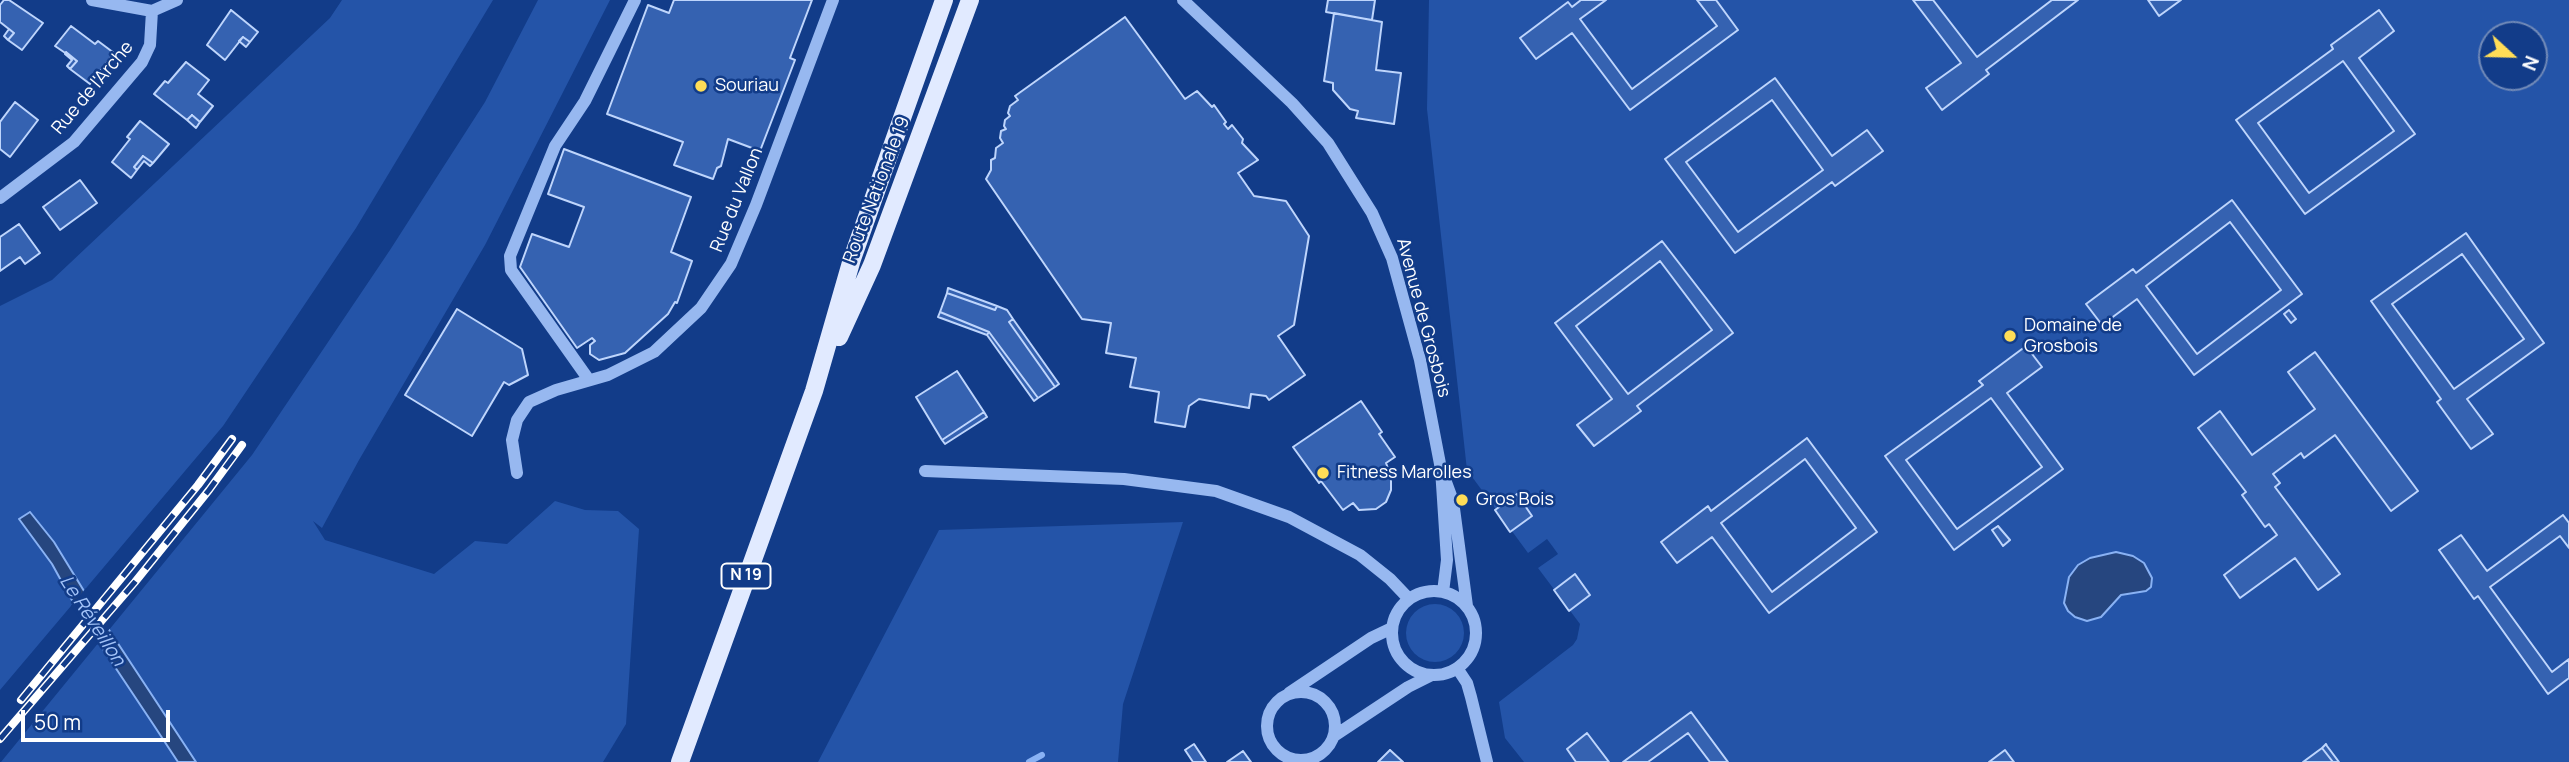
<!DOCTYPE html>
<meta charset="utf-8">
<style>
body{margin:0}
#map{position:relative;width:2569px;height:762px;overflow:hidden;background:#123c89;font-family:Manrope,sans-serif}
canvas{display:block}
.north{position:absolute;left:2478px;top:21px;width:70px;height:70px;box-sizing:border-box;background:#123c89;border:2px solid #718ab8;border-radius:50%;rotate:112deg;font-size:19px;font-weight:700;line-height:28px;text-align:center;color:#fff}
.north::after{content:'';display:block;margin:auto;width:24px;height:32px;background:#ffdd57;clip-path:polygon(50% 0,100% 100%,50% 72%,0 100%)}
.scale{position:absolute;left:21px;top:710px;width:149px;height:32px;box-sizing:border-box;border:4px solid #fff;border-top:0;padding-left:9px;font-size:21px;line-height:24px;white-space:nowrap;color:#fff;-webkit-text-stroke:5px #123c89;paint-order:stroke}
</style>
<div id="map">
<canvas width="2569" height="762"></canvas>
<div class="north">N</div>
<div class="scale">50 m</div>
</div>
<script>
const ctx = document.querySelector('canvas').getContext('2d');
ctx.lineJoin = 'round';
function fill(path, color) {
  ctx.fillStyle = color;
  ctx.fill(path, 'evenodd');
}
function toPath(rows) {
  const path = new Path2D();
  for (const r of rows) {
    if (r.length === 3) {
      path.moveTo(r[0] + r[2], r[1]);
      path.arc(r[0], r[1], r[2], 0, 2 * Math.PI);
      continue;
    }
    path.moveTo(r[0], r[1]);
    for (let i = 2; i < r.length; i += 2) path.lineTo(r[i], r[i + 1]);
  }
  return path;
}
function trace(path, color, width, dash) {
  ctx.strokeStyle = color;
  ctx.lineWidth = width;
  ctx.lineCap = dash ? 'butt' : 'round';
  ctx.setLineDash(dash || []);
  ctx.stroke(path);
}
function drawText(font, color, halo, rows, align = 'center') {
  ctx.font = font + ' Manrope,sans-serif';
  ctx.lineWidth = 5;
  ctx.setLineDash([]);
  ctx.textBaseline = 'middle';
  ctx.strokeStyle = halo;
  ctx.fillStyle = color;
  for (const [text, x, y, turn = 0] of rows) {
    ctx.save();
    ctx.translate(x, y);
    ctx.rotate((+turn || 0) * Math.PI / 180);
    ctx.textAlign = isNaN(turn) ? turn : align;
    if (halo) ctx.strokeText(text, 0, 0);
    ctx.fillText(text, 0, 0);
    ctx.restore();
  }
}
const green = toPath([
 [342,0,493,0,356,228,223,426,0,690,0,306,52,280,330,18],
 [538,0,610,0,485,245,359,460,322,528,313,521,325,540,434,574,475,541,507,544,555,501,585,510,618,511,639,529,626,724,603,762,1,762,252,455,390,250,485,102],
 [1429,0,2569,0,2569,762,1524,762,1505,738,1499,702,1573,645,1577,639,1580,624,1538,568,1558,554,1553,547,1547,539,1528,553,1467,470,1427,109],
 [2492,35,2534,35,2534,77,2492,77],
 [1183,522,1123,704,1118,762,818,762,939,530],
 [1435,633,29]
]);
const water = toPath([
 [30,512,54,542,92,604,196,762,178,762,153,724,79,613,52,564,19,519,30,512],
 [2116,552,2133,556,2144,563,2152,578,2151,587,2146,591,2121,595,2101,617,2087,621,2075,617,2068,611,2064,603,2069,577,2078,565,2090,558,2116,552]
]);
const pier = toPath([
 [86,588,111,627,97,645,71,606]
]);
const stream = toPath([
 [1029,762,1042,755]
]);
const building = toPath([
 [4,0,9,0,43,23,22,50,8,40,14,33,0,22,0,5,4,0],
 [674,0,812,0,790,58,795,60,760,151,728,139,721,166,717,168,713,179,674,165,683,142,607,114,648,5,669,13,674,0],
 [1328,0,1375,0,1372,20,1326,12,1328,0],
 [1581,0,1606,0,1580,19,1632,89,1717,26,1697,0,1716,0,1738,30,1630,110,1572,33,1536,59,1520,38,1568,2,1572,7,1581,0],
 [1913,0,1933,0,1977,57,2052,0,2078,0,1986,70,1989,74,1942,110,1926,88,1961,63,1913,0],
 [2148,0,2181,0,2159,16,2148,0],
 [231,10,258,32,250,42,243,37,225,60,207,45,231,10],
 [2379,10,2394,31,2359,58,2415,134,2305,214,2236,120,2333,49,2331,45,2379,10],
 [2343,61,2394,131,2309,193,2258,123,2343,61],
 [1334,13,1382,22,1376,70,1401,73,1394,124,1356,118,1358,111,1350,109,1333,90,1333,83,1324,81,1334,13],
 [1125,17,1185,99,1197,91,1212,107,1214,105,1226,122,1224,124,1228,129,1232,125,1243,139,1242,143,1258,160,1238,173,1254,196,1286,201,1309,236,1294,325,1278,336,1305,375,1269,400,1266,396,1251,394,1249,408,1199,399,1189,406,1185,427,1155,422,1159,392,1130,387,1136,358,1106,353,1111,323,1082,319,986,179,991,170,991,160,995,158,996,148,1003,143,1000,138,1001,131,1006,129,1004,126,1005,120,1010,116,1008,113,1010,106,1018,100,1015,96,1125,17],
 [71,26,95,44,98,41,114,53,90,84,70,69,77,61,55,46,71,26],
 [9,29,14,33,8,40,4,36,9,29],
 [243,37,250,42,246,47,239,41,243,37],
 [66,52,77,61,70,69,67,66,72,60,65,54,66,52],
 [186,62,209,80,198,94,213,106,200,122,192,115,187,120,154,94,165,81,168,83,186,62],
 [1775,78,1832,156,1867,130,1883,151,1835,186,1832,182,1735,253,1665,159,1775,78],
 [1772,100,1823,170,1738,232,1686,162,1772,100],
 [15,102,38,120,10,157,0,149,0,122,15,102],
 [192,115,200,122,196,128,187,120,192,115],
 [140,121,169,144,153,163,143,156,134,167,137,170,131,178,112,162,130,139,127,137,140,121],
 [564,149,691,197,671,252,692,261,677,303,675,302,668,314,625,353,599,360,590,354,590,345,595,341,592,338,577,348,520,267,532,234,569,247,584,207,548,194,564,149],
 [143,156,153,163,150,166,144,161,137,170,134,167,143,156],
 [80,180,97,203,60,230,43,207,80,180],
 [2232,200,2302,294,2194,375,2137,299,2102,325,2086,304,2133,269,2136,273,2232,200],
 [2230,222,2281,290,2197,354,2146,286,2230,222],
 [19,224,40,253,25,264,20,257,0,271,0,237,19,224],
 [2466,233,2544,343,2467,399,2493,434,2471,449,2437,402,2441,399,2371,301,2466,233],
 [2462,254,2524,339,2454,389,2392,304,2462,254],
 [1662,241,1733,333,1637,406,1641,411,1594,446,1577,425,1612,399,1555,323,1662,241],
 [1660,261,1712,330,1628,394,1576,326,1660,261],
 [948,288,997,306,995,310,947,293,948,288],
 [947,293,995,310,997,306,1007,310,1013,319,1009,322,1055,387,1038,398,989,332,940,312,947,293],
 [457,309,522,349,528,375,509,385,504,382,472,436,405,395,457,309],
 [2289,310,2296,319,2291,323,2284,314,2289,310],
 [940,312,989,332,987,335,938,317,940,312],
 [1013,319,1059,384,1055,387,1009,322,1013,319],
 [989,332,1038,398,1034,401,987,335,989,332],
 [2026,346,2042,367,2007,393,2063,469,1954,550,1885,456,1983,385,1979,381,2026,346],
 [1991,398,2042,467,1957,529,1906,460,1991,398],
 [2315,352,2418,491,2391,511,2335,435,2304,458,2301,453,2273,474,2280,483,2275,487,2340,574,2318,590,2295,558,2240,598,2224,575,2277,535,2269,524,2265,527,2242,495,2246,492,2198,428,2220,411,2252,455,2315,409,2288,372,2315,352],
 [957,371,984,412,942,440,916,397,957,371],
 [1361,401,1382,432,1379,434,1395,457,1386,463,1391,476,1391,490,1386,502,1376,509,1359,510,1353,503,1343,510,1321,481,1319,483,1293,447,1361,401],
 [984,412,987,417,945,444,942,440,984,412],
 [1807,438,1877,532,1769,613,1712,537,1677,563,1661,542,1708,506,1711,511,1807,438],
 [1805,459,1856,528,1772,592,1721,523,1805,459],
 [1517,494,1532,516,1510,532,1495,510,1517,494],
 [2563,515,2569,523,2569,548,2560,536,2490,587,2552,672,2569,659,2569,678,2548,694,2478,596,2474,599,2439,550,2461,535,2487,571,2563,515],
 [1998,526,2010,540,2003,546,1992,530,1998,526],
 [1575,574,1590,595,1569,611,1554,590,1575,574],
 [1691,712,1728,762,1710,762,1688,733,1648,762,1623,762,1691,712],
 [1587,733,1609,762,1576,762,1567,749,1587,733],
 [1194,744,1206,762,1193,762,1185,750,1194,744],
 [2326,744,2327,746,2339,762,2333,762,2322,748,2326,744],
 [2322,748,2333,762,2303,762,2322,748],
 [1390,750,1403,762,1378,762,1390,750],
 [2005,750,2014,762,1989,762,2005,750],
 [1243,751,1251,762,1227,762,1243,751]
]);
const minor = toPath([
 [92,0,152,11,177,0],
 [1183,0,1292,103,1328,143,1372,213,1392,258,1420,360,1441,469,1447,560,1443,592],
 [0,198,74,142,142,62,150,45,152,11],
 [589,380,511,270,510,256,555,146,585,101,635,0],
 [925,471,1124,479,1216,491,1289,517,1360,555,1390,579,1409,599],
 [517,473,512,440,517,420,529,402,556,390,608,375,654,352,701,308,731,264,756,205,833,0],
 [1446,482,1453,501,1467,606],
 [1434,633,42],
 [1457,668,1467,683,1471,697,1487,762],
 [1301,726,34],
 [1289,693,1371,638,1392,628],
 [1334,736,1408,687,1432,675]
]);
const major = toPath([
 [839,337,872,265,970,0],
 [680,762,814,391,852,259,944,0]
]);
const rail = toPath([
 [21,700,198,485,232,439],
 [0,739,135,582,209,490,242,445]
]);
const markers = [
 [701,86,7,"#ffdd57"],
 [2010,336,7,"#ffdd57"],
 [1323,473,7,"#ffdd57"],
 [1462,500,7,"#ffdd57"]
];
const shields = [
 [746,576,49]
];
const shieldNames = [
 ["N 19",746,576]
];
const poiNames = [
 ["Souriau",715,86],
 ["Domaine de",2024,326],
 ["Grosbois",2024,347],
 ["Fitness Marolles",1337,473],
 ["Gros Bois",1476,500]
];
const streetNames = [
 ["Rue de l'Arche",93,88,-50],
 ["Route Nationale 19",877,190,-69],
 ["Rue du Vallon",737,200,-68],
 ["Avenue de Grosbois",1423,318,75]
];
const waterNames = [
 ["Le Réveillon",92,621,57]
];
fill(green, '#2454a8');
fill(water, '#26467f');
trace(water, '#89b2f4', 2);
fill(pier, '#123c89');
trace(stream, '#89b2f4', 6);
fill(building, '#3562b1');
trace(building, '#bed5fc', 2);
trace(minor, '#97b8f0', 12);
trace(major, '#e1eaff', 18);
trace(rail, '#fff', 8);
trace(rail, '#123c89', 5, [16]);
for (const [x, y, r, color] of markers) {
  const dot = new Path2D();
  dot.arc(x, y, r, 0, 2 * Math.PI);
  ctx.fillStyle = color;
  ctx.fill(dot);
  trace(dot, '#123c89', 2.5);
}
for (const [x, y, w] of shields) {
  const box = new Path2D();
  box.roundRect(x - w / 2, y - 12.5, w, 25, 5);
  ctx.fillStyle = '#123c89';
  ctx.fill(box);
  trace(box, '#fff', 2);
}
drawText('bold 16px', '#fff', null, shieldNames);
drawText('18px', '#fff', '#123c89', poiNames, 'left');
drawText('18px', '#fff', '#123c89', streetNames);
drawText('italic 19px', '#a3c3f8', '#123c89', waterNames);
</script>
